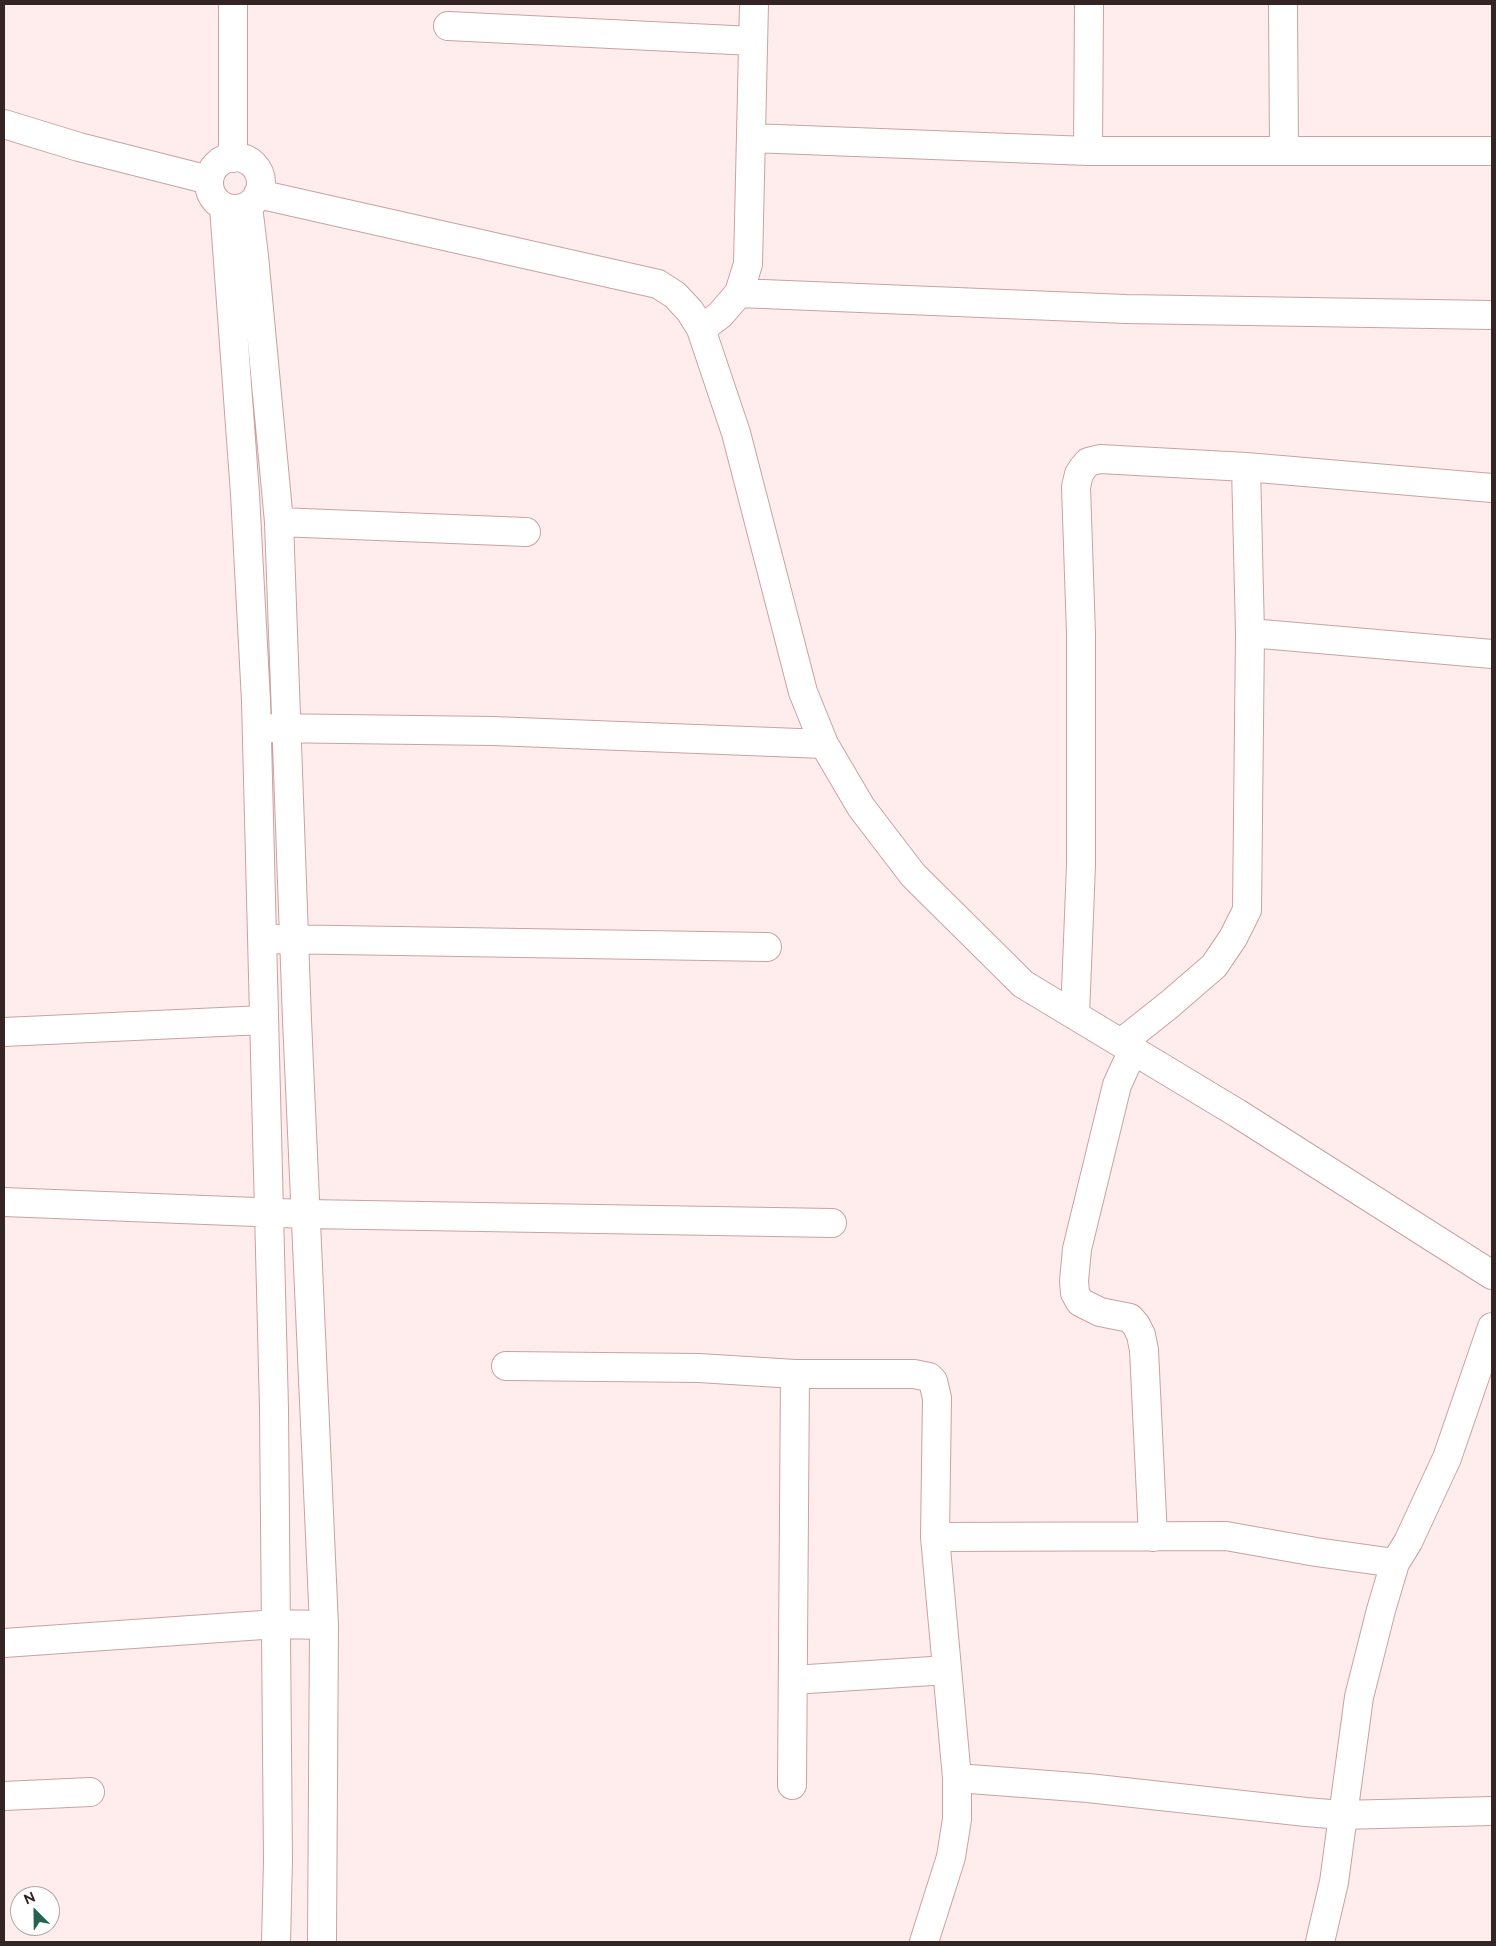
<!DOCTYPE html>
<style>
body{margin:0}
#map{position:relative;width:1496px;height:1946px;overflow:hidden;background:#ffeded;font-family:Raleway,sans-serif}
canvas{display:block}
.frame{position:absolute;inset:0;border:5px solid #342424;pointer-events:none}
.north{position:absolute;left:10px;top:1886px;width:50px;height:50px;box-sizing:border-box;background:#fff;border:1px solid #aea7a7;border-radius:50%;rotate:337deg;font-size:14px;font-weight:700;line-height:20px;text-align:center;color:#342424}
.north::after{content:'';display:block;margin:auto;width:18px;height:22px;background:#236350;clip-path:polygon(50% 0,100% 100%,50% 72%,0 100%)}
</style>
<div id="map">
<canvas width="1496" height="1946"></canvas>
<div class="frame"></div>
<div class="north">N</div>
</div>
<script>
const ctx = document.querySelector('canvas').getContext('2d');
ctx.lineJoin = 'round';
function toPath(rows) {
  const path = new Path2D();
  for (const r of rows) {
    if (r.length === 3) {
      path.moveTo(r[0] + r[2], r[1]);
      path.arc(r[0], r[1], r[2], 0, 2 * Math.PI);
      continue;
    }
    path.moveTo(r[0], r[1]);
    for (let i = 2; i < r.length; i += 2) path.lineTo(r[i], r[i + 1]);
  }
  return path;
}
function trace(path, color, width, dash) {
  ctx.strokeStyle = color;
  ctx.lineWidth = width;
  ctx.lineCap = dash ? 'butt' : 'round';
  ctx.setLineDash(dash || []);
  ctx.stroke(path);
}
const minor = toPath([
 [1283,4,1284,150],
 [448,26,753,41],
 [4,124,79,147,209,180],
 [751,138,1088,151,1492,151],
 [1088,151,1089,4],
 [235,183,26],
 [233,158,233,4],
 [258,194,658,284,675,295,690,311,701,329,736,433,803,692,824,744,861,807,913,875,1023,984,1237,1113,1492,1275],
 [248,206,254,256,279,522,297,1020,324,1625,322,1942],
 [224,207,245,494,256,701,274,1408,278,1860,276,1942],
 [739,293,1126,309,1492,315],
 [701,329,720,315,739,293,748,264,754,4],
 [279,522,526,532],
 [1250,633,1492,654],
 [268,728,493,731,824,744],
 [276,939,767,947],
 [1075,1015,1081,865,1081,634,1076,487,1079,474,1083,468,1088,462,1100,459,1246,467,1492,488],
 [4,1032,264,1020],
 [1121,1043,1170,1004,1214,966,1233,938,1247,910,1250,633,1246,467],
 [1133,1050,1117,1085,1077,1249,1074,1281,1075,1293,1080,1302,1100,1312,1130,1318,1136,1325,1141,1335,1144,1350,1153,1537],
 [4,1202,306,1214,832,1223],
 [506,1366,699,1368,795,1374,914,1374,929,1377,933,1381,937,1398,935,1537,957,1778,957,1819,951,1857,924,1942],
 [935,1537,1226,1536,1316,1552,1395,1563],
 [4,1643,277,1624,324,1625],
 [793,1680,947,1670],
 [957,1778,1088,1788,1306,1812,1342,1815,1492,1811],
 [792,1785,795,1374],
 [4,1796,90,1792],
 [1320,1942,1334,1882,1359,1697,1381,1610,1395,1563,1408,1542,1447,1458,1492,1327]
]);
trace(minor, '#cba1a1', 30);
trace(minor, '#fff', 28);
</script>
